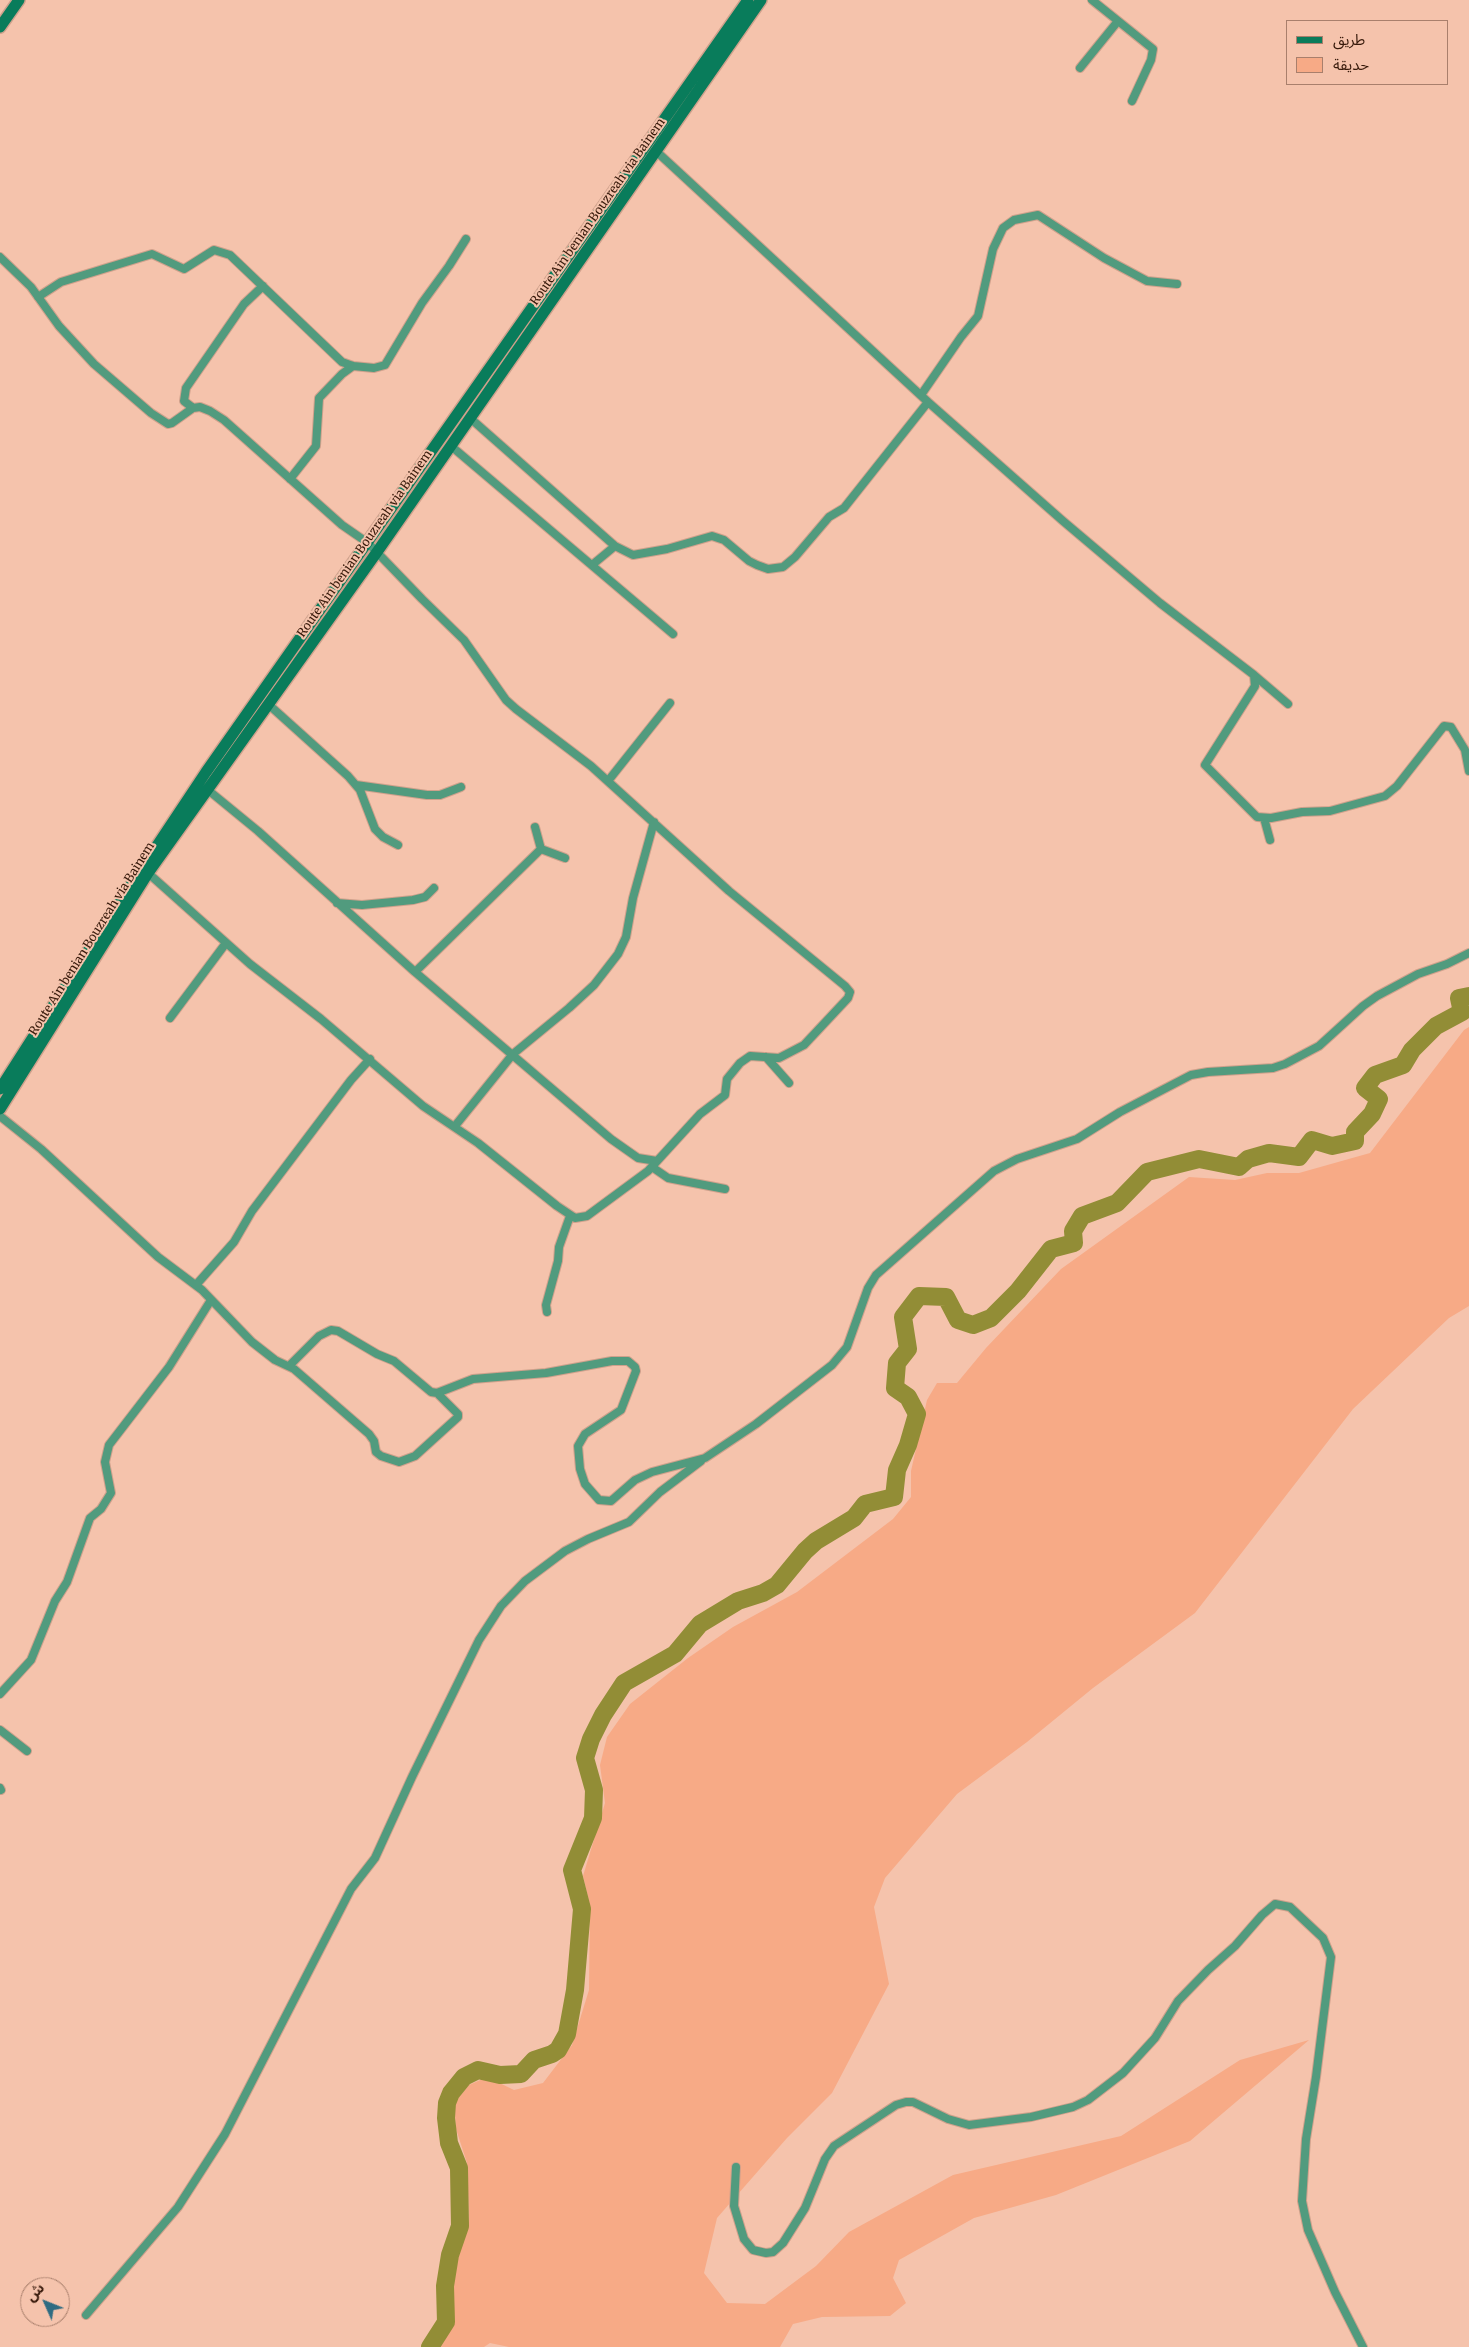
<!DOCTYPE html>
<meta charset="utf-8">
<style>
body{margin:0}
#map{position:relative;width:1469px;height:2347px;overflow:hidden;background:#f5c3ac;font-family:Merriweather,"Noto Sans Arabic",serif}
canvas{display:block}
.legend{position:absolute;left:1286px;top:20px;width:162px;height:65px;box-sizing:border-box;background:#f5c3ac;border:1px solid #a97f6c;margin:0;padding:6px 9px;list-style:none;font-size:15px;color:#381a0b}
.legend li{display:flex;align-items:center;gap:10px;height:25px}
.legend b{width:25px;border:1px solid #a97f6c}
.north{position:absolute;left:20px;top:2277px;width:50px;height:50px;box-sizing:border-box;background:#f5c3ac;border:1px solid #a97f6c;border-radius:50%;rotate:314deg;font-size:14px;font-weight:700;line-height:20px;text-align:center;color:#381a0b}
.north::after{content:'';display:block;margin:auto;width:18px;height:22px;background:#2f6c82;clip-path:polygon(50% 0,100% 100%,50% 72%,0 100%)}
</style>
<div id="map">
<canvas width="1469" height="2347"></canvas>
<ul class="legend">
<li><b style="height:6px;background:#097c5b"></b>طريق</li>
<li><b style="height:14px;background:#f7aa86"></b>حديقة</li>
</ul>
<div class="north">ش</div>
</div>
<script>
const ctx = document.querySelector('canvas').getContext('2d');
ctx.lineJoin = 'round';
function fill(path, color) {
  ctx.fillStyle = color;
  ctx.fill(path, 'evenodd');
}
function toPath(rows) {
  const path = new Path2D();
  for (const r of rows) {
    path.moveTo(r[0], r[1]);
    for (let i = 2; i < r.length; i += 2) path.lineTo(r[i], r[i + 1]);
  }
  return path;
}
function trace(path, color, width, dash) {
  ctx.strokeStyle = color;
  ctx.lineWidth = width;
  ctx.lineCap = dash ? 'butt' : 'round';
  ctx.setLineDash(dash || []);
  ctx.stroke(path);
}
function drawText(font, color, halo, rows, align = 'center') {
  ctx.font = font + ' Merriweather,serif';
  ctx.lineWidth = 4;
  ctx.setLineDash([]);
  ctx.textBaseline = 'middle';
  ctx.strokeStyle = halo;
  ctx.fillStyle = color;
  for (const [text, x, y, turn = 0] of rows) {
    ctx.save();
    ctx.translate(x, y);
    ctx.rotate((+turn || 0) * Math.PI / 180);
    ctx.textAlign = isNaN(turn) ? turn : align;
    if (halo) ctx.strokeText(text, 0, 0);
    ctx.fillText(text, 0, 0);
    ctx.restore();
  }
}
const green = toPath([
 [1469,1027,1469,1306,1449,1318,1353,1409,1195,1613,1093,1688,1027,1742,957,1794,885,1878,874,1907,889,1984,832,2093,787,2138,717,2218,704,2273,727,2303,765,2304,816,2266,849,2232,953,2175,1121,2136,1240,2060,1309,2040,1190,2141,1056,2195,974,2218,899,2260,893,2278,906,2303,890,2316,822,2317,793,2324,780,2347,509,2347,490,2343,484,2347,435,2347,450,2322,450,2287,469,2219,467,2163,456,2129,454,2103,469,2085,487,2077,514,2090,543,2083,572,2045,589,1990,590,1905,583,1876,605,1803,600,1765,607,1737,630,1704,688,1658,733,1627,797,1592,893,1519,911,1497,911,1471,927,1400,937,1383,957,1383,986,1348,1061,1269,1189,1177,1235,1180,1267,1173,1299,1173,1370,1153,1464,1030]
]);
const river = toPath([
 [430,2347,446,2322,445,2286,450,2255,460,2226,459,2168,449,2143,446,2118,447,2103,451,2093,464,2077,478,2070,500,2075,521,2074,534,2060,552,2054,558,2050,567,2034,575,1990,582,1909,572,1870,593,1818,594,1790,585,1758,591,1739,603,1715,624,1683,675,1654,700,1624,738,1601,763,1593,777,1585,805,1551,816,1541,854,1518,865,1504,894,1497,897,1470,908,1445,917,1414,908,1397,895,1388,897,1363,908,1349,903,1317,919,1296,946,1297,958,1320,973,1325,991,1318,1018,1291,1051,1249,1074,1243,1073,1231,1082,1216,1117,1203,1147,1172,1199,1159,1239,1167,1248,1159,1269,1153,1299,1157,1312,1140,1332,1146,1355,1141,1355,1132,1372,1114,1379,1099,1365,1088,1375,1075,1403,1065,1412,1050,1436,1026,1462,1012,1459,998,1469,996]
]);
const street = toPath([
 [1092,0,1153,49,1151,60,1132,101],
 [1080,68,1118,21],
 [657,152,928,402,1063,521,1160,603,1254,675,1255,686,1205,765,1257,817,1271,818,1302,812,1330,811,1385,796,1397,786,1444,726,1451,727,1465,750,1469,771],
 [0,257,31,287,59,326,94,364,151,413,168,424,172,423,193,408,200,407,210,411,224,420,342,525,368,543,422,599,464,640,506,700,516,709,591,766,729,891,845,986,850,992,848,998,804,1045,779,1058,750,1056,740,1063,727,1079,725,1095,700,1114,648,1171,587,1216,575,1218,557,1206,478,1143,423,1106,321,1019,250,964,148,873],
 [38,297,61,282,152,254,184,269,214,250,230,255,342,362,353,366,374,368,385,365,422,303,449,266,466,239],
 [921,395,961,337,978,316,993,249,1003,228,1014,220,1038,215,1104,258,1147,281,1177,284],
 [193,408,184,401,186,388,244,304,263,286],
 [470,418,615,546],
 [451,446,673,634],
 [290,479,316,446,319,398,342,374,353,366],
 [592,565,615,546,633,555,667,549,712,536,724,540,749,561,757,565,768,569,783,567,795,557,829,517,844,508,928,402],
 [1254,675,1288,704],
 [268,704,348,776,360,790,375,829,383,837,398,845],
 [608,781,670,703],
 [356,785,427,795,440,795,461,787],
 [208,790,258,831,415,972,611,1139,638,1158,657,1161],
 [1264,818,1270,840],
 [535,827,541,849,565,858],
 [337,903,362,905,413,900,425,897,434,888],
 [415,972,541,849],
 [170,1018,226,943],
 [766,1057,789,1083],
 [0,1116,41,1149,158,1257,202,1290,252,1342,275,1360,294,1369,369,1434,374,1441,376,1452,381,1456,399,1462,415,1456,458,1417,458,1414,437,1393],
 [455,1126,513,1054,569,1008,594,985,618,954,626,937,633,898,654,822],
 [652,1167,668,1178,725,1189],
 [196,1285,234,1242,252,1211,351,1080,370,1059],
 [547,1312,546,1305,558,1261,559,1247,570,1216],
 [289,1366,319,1336,331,1330,338,1331,377,1354,394,1361,431,1392,437,1393,473,1379,546,1373,612,1361,628,1361,635,1367,636,1371,621,1410,585,1434,578,1446,580,1469,585,1484,599,1500,611,1501,635,1480,652,1472,705,1458,756,1424,832,1365,847,1347,868,1288,876,1275,994,1171,1017,1159,1077,1139,1120,1112,1191,1075,1208,1072,1273,1068,1285,1064,1319,1046,1363,1006,1377,996,1418,974,1447,964,1469,953],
 [0,1694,31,1660,55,1601,67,1582,90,1518,101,1509,111,1493,105,1462,109,1445,169,1367,211,1300],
 [0,1730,27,1751],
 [0,1788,1,1790],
 [736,2167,734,2206,744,2239,753,2250,766,2253,773,2252,783,2243,805,2208,825,2159,834,2146,896,2105,906,2102,913,2102,948,2119,969,2125,1031,2117,1073,2107,1088,2100,1123,2073,1155,2038,1178,2001,1208,1970,1235,1946,1262,1915,1275,1904,1290,1907,1323,1938,1331,1957,1316,2077,1306,2139,1302,2201,1308,2230,1335,2292,1363,2347],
 [86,2315,178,2207,225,2134,351,1889,375,1858,412,1777,479,1640,501,1606,525,1581,565,1551,588,1539,629,1522,660,1492,701,1461]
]);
const secondary = toPath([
 [0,27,19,0],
 [0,1089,113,912,206,772,748,0],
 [0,1109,148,873,377,552,761,0]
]);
const streetNames = [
 ["Route Ain benian Bouzreah via Bainem",598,212,-55],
 ["Route Ain benian Bouzreah via Bainem",365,544,-55],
 ["Route Ain benian Bouzreah via Bainem",92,939,-58]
];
fill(green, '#f7aa86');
trace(river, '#928d36', 18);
trace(street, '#cfa18c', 10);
trace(secondary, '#cfa18c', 14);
trace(street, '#519b7e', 8);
trace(secondary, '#097c5b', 11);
drawText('12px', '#381a0b', '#f5c3ac', streetNames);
</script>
